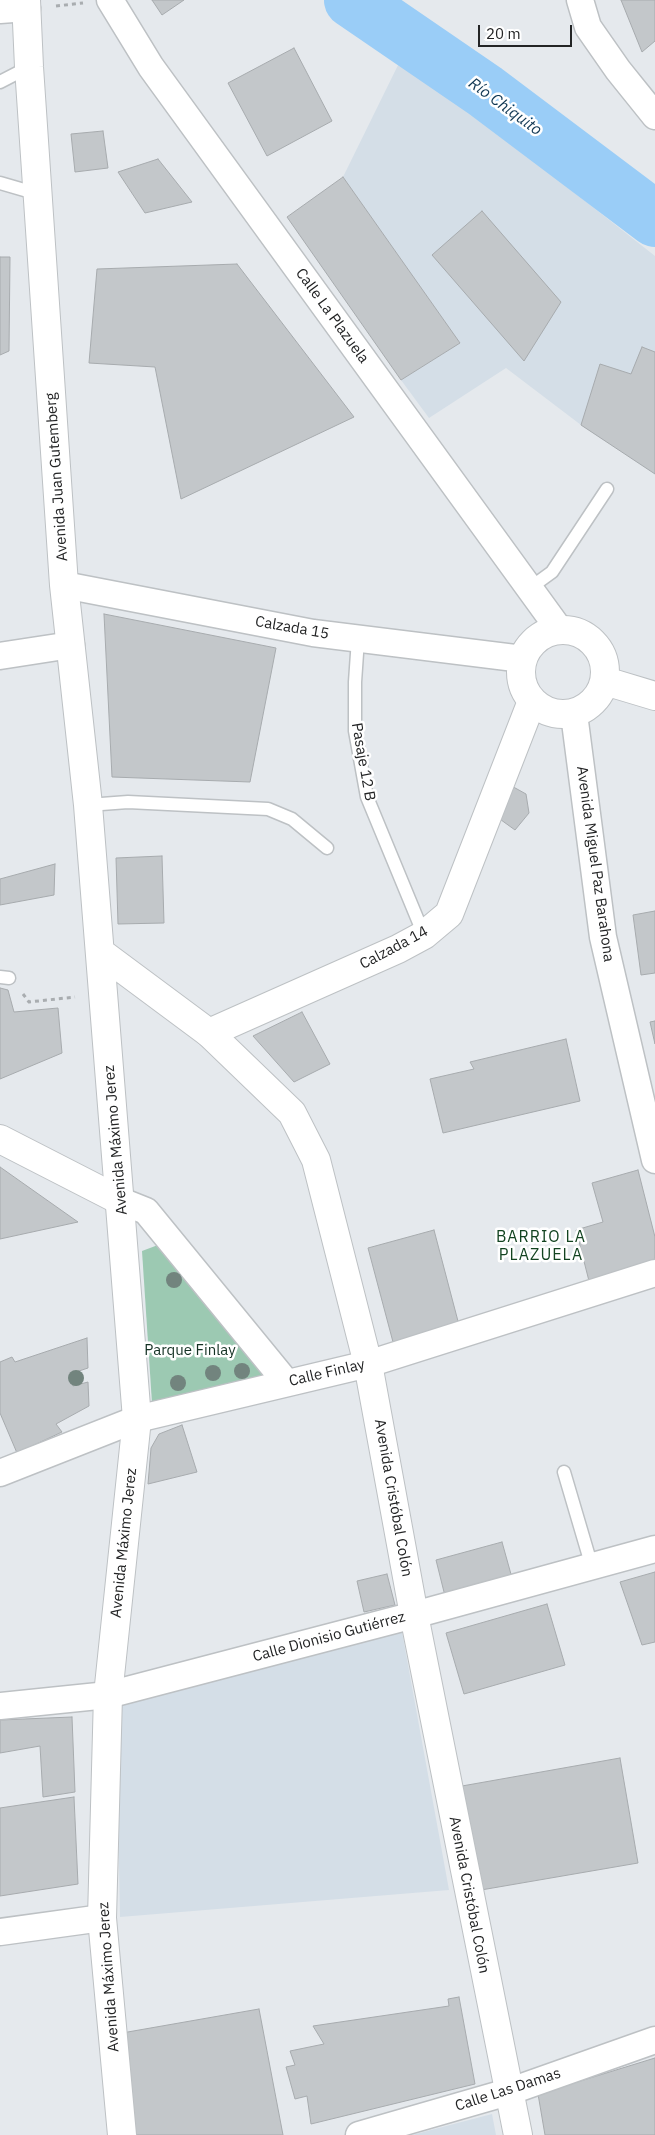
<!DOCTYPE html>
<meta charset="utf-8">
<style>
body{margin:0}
#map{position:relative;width:655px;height:2135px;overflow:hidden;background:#e5e9ed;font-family:"IBM Plex Sans",sans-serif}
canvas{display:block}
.scale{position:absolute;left:478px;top:25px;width:94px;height:22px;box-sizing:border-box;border:2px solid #232425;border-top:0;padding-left:6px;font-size:15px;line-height:18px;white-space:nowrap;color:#232425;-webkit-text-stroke:4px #fff;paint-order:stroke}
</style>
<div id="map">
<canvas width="655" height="2135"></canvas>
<div class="scale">20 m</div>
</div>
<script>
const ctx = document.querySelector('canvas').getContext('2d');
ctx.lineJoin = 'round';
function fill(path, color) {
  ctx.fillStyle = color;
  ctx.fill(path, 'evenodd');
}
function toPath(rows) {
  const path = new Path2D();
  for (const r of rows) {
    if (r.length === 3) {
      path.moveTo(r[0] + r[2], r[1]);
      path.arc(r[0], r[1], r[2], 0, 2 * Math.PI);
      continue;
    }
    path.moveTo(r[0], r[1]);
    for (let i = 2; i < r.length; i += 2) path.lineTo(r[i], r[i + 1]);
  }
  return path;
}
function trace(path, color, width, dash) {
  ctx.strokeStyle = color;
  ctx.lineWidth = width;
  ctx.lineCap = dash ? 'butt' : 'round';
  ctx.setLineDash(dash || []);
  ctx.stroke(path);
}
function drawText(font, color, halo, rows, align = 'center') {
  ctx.font = font + ' "IBM Plex Sans",sans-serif';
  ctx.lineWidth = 5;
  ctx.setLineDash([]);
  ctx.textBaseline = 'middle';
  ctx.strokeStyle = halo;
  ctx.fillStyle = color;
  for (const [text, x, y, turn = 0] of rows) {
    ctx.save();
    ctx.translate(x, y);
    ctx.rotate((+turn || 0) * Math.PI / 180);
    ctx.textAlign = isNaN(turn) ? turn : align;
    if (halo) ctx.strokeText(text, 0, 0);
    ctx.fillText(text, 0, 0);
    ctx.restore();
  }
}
const built = toPath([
 [402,57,655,256,655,474,581,425,506,368,429,418,401,380,460,343,343,177],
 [402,1632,449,1890,120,1917,116,1699],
 [492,2114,496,2135,412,2135]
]);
const green = toPath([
 [158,1245,264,1375,152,1403,142,1251]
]);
const river = toPath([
 [352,0,485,91,655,219]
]);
const building = toPath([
 [152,0,184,0,162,15,152,0],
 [621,0,655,0,655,41,642,52,621,0],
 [294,48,332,121,267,156,228,83,294,48],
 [103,131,108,168,75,172,71,134,103,131],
 [158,159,192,202,145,213,118,172,158,159],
 [343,177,460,343,401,380,287,217,343,177],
 [482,211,561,302,524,361,432,255,482,211],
 [0,257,10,257,9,351,0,355,0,257],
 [237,264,354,417,181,499,155,367,89,363,97,269,237,264],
 [642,347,655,352,655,474,581,425,600,364,631,374,642,347],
 [104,614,276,648,250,782,112,777,104,614],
 [508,784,526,794,529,813,515,830,497,817,508,784],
 [162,856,164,923,118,924,116,858,162,856],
 [55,864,54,895,0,905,0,879,55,864],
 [655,911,655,973,641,975,633,915,655,911],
 [0,988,8,990,14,1012,58,1008,62,1053,0,1079,0,988],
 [302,1012,330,1064,294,1082,253,1036,302,1012],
 [655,1021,655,1044,650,1022,655,1021],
 [566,1039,580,1101,443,1133,430,1079,474,1069,470,1062,566,1039],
 [0,1167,78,1222,0,1239,0,1167],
 [638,1170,655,1237,655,1262,589,1281,576,1230,603,1222,592,1183,638,1170],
 [434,1230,459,1325,393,1342,368,1248,434,1230],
 [87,1338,88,1368,70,1374,73,1386,88,1382,89,1406,56,1424,62,1432,17,1453,0,1413,0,1362,12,1357,15,1362,87,1338],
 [182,1425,197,1472,148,1484,151,1448,159,1434,182,1425],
 [502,1542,514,1585,456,1600,444,1592,436,1560,502,1542],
 [655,1572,655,1642,642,1645,620,1582,655,1572],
 [387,1574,395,1605,364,1612,357,1581,387,1574],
 [547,1604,565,1665,464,1694,446,1633,547,1604],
 [72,1717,75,1792,43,1797,40,1746,0,1753,0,1720,72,1717],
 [620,1758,638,1863,481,1890,462,1786,620,1758],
 [74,1797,78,1884,0,1896,0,1808,74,1797],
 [459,1997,475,2084,311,2124,307,2096,295,2099,286,2067,295,2065,290,2051,324,2044,313,2026,449,2006,448,1999,459,1997],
 [259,2009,283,2135,135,2135,122,2033,259,2009],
 [655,2058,655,2135,545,2135,538,2094,655,2058]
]);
const path = toPath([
 [56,6,83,3],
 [23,994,29,1002,75,997]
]);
const service = toPath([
 [0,82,29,67],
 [0,183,38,194],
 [530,588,552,572,607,489],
 [358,639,355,682,355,731,367,797,424,935],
 [88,805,128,802,268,809,292,819,327,848],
 [0,977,9,978],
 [564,1472,592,1567]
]);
const minor = toPath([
 [110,0,151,67,559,629],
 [580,0,588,27,618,70,655,116],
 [0,10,27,8],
 [64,585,313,633,523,659],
 [0,656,71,645],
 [574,714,603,937,655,1160],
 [121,1201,146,1211,286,1382],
 [0,1473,137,1419,368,1364,655,1273],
 [0,1706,108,1695,414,1615,655,1549],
 [0,1932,102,1918],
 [359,2135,508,2092,655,2040]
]);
const tertiary = toPath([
 [563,672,42],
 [605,681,655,696],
 [209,1033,398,949,424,935,449,914,532,701],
 [0,1139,121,1201]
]);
const secondary = toPath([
 [26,0,29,67,64,585,88,805,137,1419,108,1695,102,1918,122,2135],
 [100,952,209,1033,292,1113,316,1160,368,1364,414,1615,518,2135]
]);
const trees = [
 [174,1280],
 [242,1371],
 [213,1373],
 [76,1378],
 [178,1383]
];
const streetNames = [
 ["Calle La Plazuela",332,316,54],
 ["Avenida Juan Gutemberg",57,477,-94],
 ["Calzada 15",292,628,10],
 ["Pasaje 12 B",363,762,80],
 ["Avenida Miguel Paz Barahona",595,864,82],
 ["Calzada 14",394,948,-28],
 ["Avenida Máximo Jerez",116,1140,-95],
 ["Calle Finlay",327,1373,-13],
 ["Avenida Cristóbal Colón",393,1498,80],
 ["Avenida Máximo Jerez",124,1543,-84],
 ["Calle Dionisio Gutiérrez",329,1637,-15],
 ["Avenida Cristóbal Colón",469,1895,79],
 ["Avenida Máximo Jerez",109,1977,-94],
 ["Calle Las Damas",508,2090,-18]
];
const parkNames = [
 ["Parque Finlay",190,1351]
];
const waterNames = [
 ["Río Chiquito",505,107,36]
];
const neighbourhoodNames = [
 ["BARRIO LA",541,1237],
 ["PLAZUELA",541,1255]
];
fill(built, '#d4dee7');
fill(green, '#9cc9b2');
trace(river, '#9acdf7', 56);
fill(building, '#c3c7ca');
trace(building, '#a7abae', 1);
trace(service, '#bdc1c4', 15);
trace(minor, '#bdc1c4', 29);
trace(tertiary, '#bdc1c4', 30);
trace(secondary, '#bdc1c4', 30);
trace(path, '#a9adb0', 3, [4, 4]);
trace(service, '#fff', 12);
trace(minor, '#fff', 26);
trace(tertiary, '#fff', 28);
trace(secondary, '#fff', 28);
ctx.fillStyle = '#72847e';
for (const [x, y] of trees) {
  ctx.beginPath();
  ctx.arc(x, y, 8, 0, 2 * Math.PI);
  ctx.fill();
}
drawText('15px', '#232425', '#fff', streetNames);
drawText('15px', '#133123', '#fff', parkNames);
drawText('italic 16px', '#103753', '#fff', waterNames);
ctx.letterSpacing = '1px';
drawText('16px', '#124320', '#fff', neighbourhoodNames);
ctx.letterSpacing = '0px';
</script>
